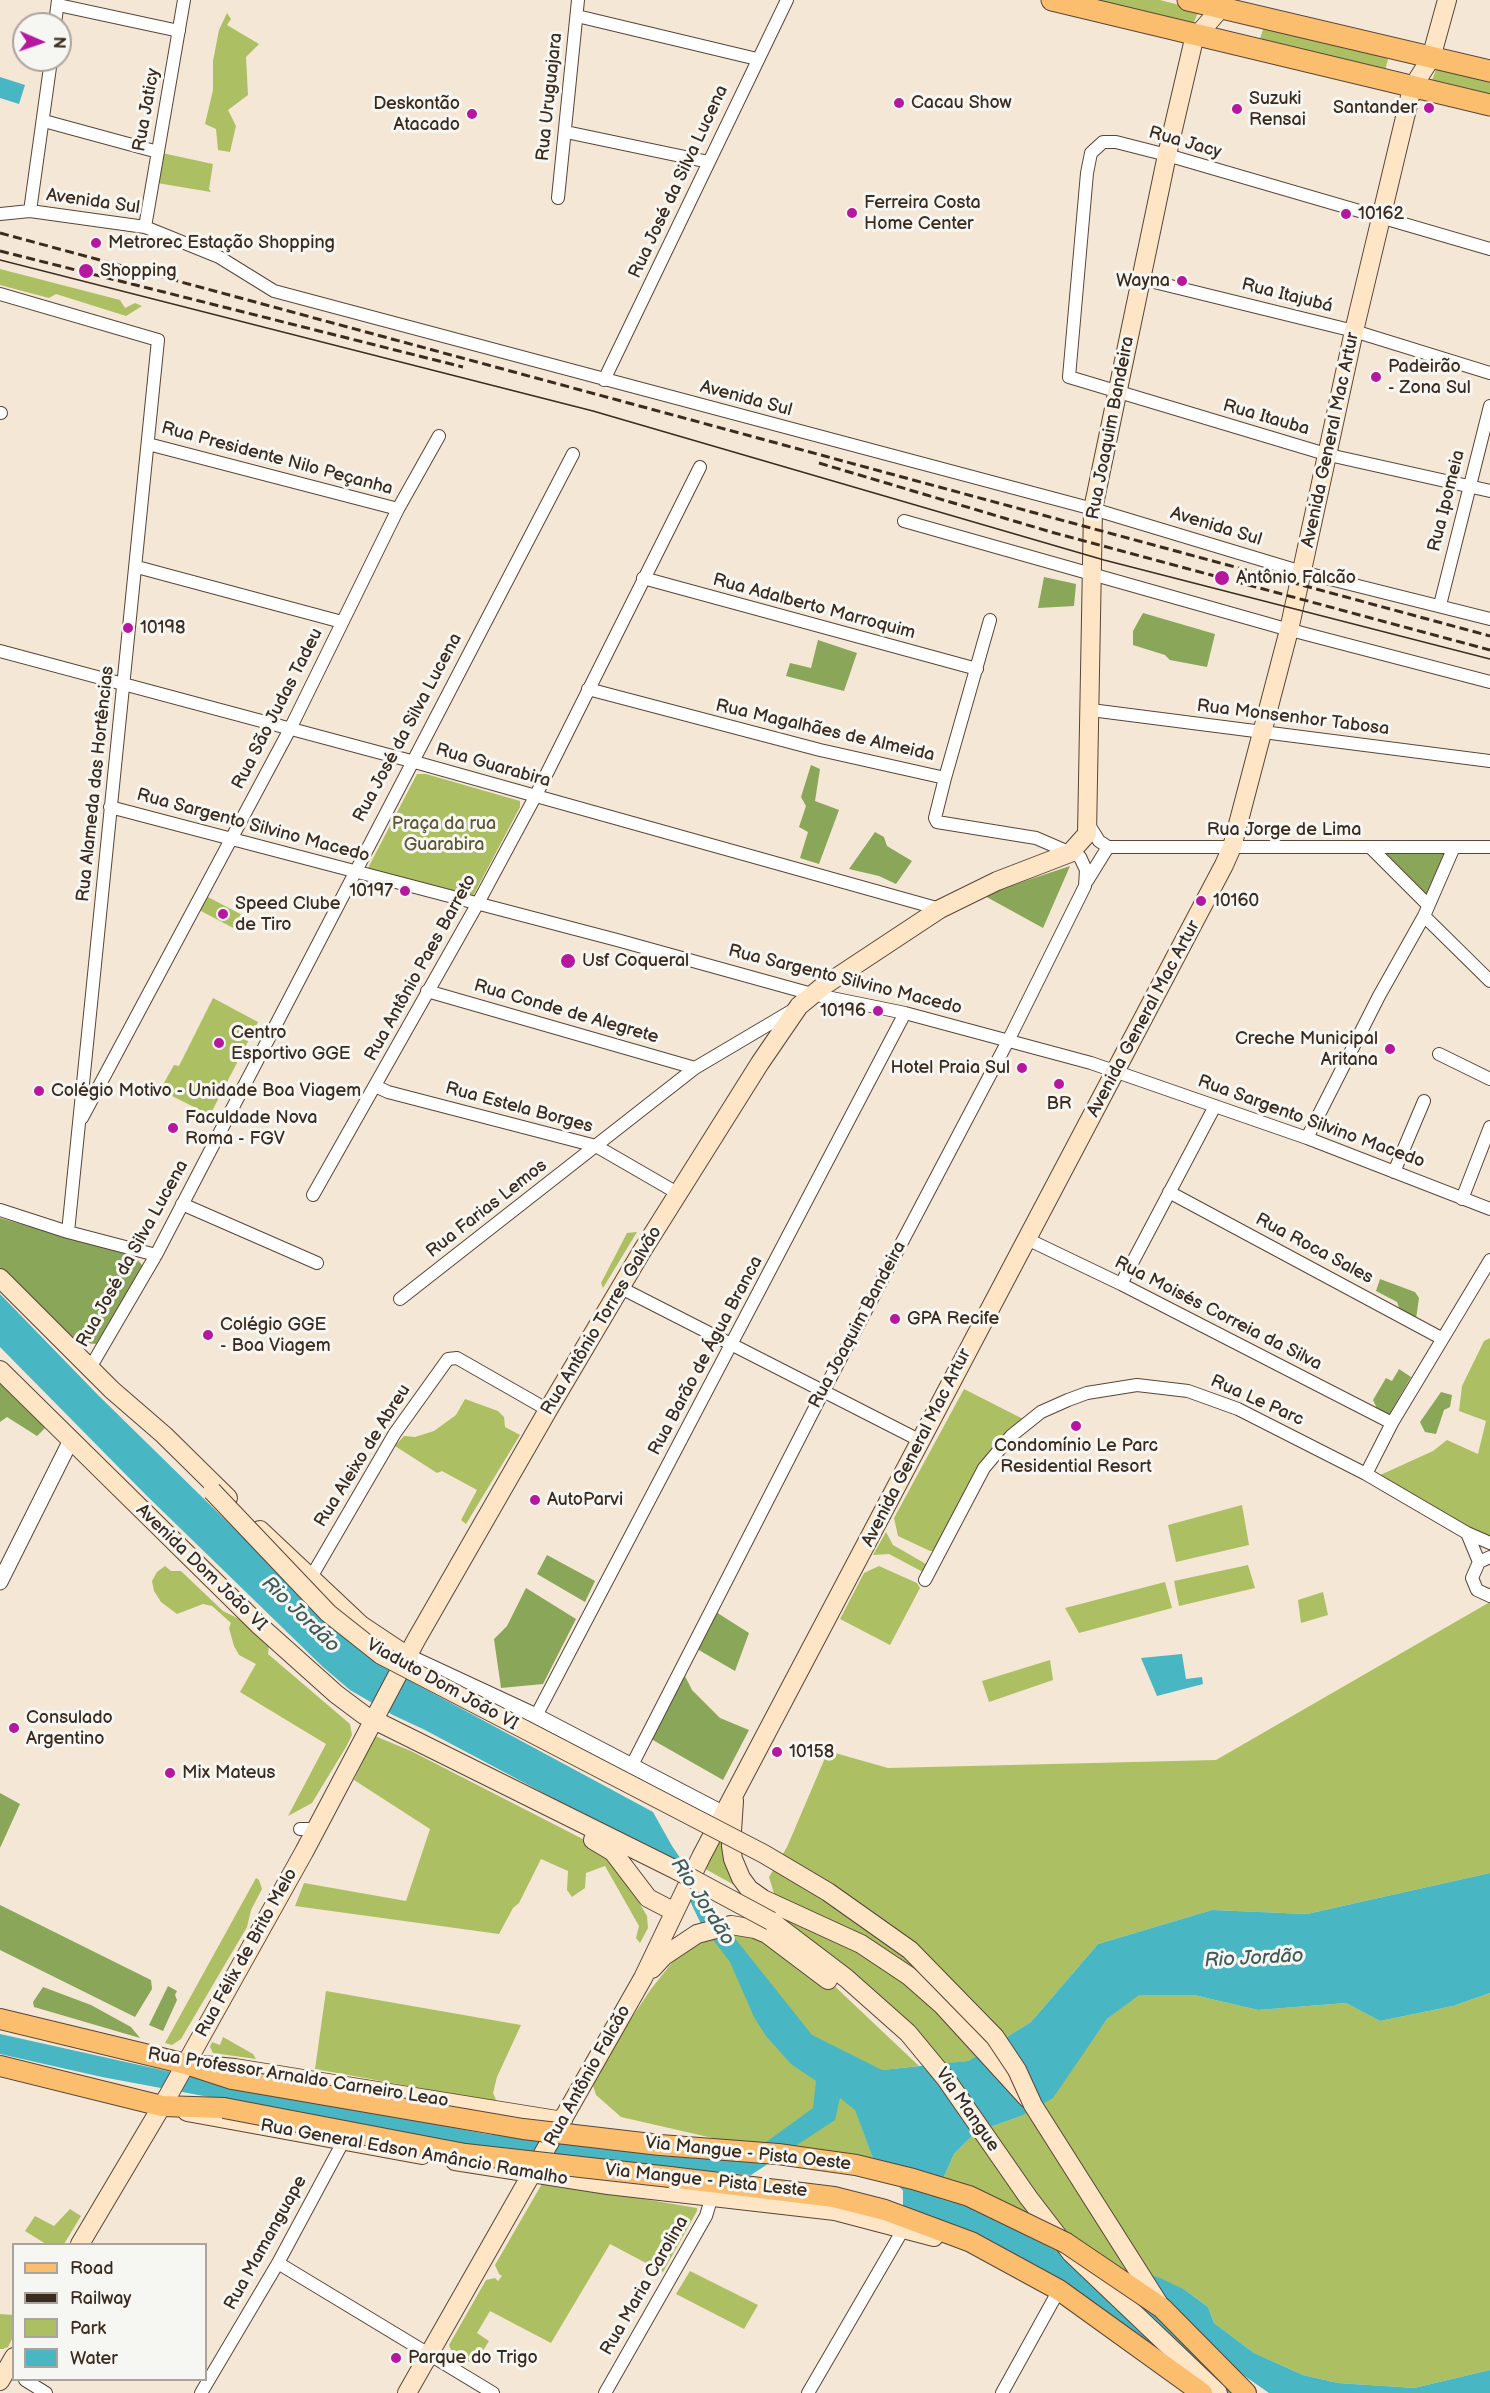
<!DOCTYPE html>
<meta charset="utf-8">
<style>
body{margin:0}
#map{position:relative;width:1490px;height:2393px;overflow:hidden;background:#f5e7d5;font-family:"Balsamiq Sans",sans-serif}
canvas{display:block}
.legend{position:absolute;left:12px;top:2243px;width:195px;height:138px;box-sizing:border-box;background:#f6f6f2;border:2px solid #aba49d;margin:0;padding:8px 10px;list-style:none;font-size:18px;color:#3b2a1e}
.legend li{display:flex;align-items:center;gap:12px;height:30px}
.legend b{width:30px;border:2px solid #aba49d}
.north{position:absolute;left:12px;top:12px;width:60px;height:60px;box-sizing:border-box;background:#f6f6f2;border:2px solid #aba49d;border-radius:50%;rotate:92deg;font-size:16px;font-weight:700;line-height:24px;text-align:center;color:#3b2a1e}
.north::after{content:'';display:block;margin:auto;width:21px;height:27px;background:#b5179e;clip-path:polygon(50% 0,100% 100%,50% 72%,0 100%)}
</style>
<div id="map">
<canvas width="1490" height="2393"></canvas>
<ul class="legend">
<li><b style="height:8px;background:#fbbd6e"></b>Road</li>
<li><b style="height:8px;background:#3b2a1e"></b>Railway</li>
<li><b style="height:16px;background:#acbf63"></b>Park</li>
<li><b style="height:16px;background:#48b6c3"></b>Water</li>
</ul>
<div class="north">N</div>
</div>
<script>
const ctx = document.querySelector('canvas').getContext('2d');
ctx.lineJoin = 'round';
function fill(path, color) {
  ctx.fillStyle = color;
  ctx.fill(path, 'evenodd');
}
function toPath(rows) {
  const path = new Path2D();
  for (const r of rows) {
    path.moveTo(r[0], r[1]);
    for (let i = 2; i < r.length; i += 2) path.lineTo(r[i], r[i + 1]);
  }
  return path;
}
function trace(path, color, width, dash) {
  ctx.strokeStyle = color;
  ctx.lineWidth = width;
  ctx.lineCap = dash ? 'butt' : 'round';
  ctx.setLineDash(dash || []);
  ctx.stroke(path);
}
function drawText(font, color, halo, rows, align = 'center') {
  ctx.font = font + ' "Balsamiq Sans",sans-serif';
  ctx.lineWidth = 6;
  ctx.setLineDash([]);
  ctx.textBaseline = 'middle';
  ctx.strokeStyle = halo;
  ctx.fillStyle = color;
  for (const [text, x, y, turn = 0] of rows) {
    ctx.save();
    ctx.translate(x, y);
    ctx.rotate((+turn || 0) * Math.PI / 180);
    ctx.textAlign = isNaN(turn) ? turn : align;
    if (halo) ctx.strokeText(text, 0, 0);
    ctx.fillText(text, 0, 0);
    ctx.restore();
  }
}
const green = toPath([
 [1081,0,1160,0,1199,10,1192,27],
 [227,13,231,19,227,25,259,44,246,57,248,95,228,110,236,126,230,152,218,150,216,129,205,124,213,90,213,61,219,30],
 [1265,23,1389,55,1384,75,1259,42],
 [1438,64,1490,77,1490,96,1431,83],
 [162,153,213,164,209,189,211,192,157,183],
 [0,269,120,300,125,308,135,303,142,306,126,316,56,294,49,298,0,285],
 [417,774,426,774,520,801,520,807,473,896,368,868],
 [206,896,246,917,239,931,199,910],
 [213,998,258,1022,210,1115,160,1090,174,1065,179,1066],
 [637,1232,603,1288,601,1283,627,1233],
 [1490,1338,1490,1543,1378,1476,1433,1451,1447,1440,1478,1454,1486,1421,1459,1411,1462,1386,1484,1341],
 [964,1389,1023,1419,995,1444,985,1458,934,1551,930,1551,898,1536,894,1518],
 [465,1399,498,1411,504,1417,505,1427,520,1435,466,1524,461,1520,477,1490,442,1471,437,1473,395,1446,404,1436,415,1437,434,1431,456,1415],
 [1242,1505,1249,1545,1176,1562,1168,1525],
 [886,1532,893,1545,926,1564,925,1571,921,1571,889,1554,873,1555],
 [1248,1565,1255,1588,1179,1606,1174,1581],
 [165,1566,171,1571,181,1571,223,1611,247,1623,269,1645,268,1654,350,1724,352,1735,346,1747,312,1803,288,1816,326,1744,240,1692,256,1664,239,1655,234,1646,229,1628,231,1623,212,1606,203,1604,177,1614,161,1602,154,1591,152,1581,157,1572],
 [879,1566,917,1583,920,1588,890,1645,840,1619,864,1573],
 [1165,1582,1172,1608,1079,1633,1065,1608],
 [1323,1592,1328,1615,1301,1623,1298,1600],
 [1490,1602,1490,1873,1307,1914,1212,1910,1098,1944,1031,2022,968,2061,946,2064,921,2036,781,1916,769,1877,787,1847,828,1751,888,1768,1216,1760],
 [1050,1660,1053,1680,989,1702,982,1681],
 [375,1736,411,1751,610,1853,647,1916,648,1928,640,1943,636,1938,639,1926,605,1866,586,1873,585,1888,572,1897,567,1890,568,1871,541,1859,519,1903,513,1908,499,1934,295,1906,304,1883,406,1901,430,1829,354,1780],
 [716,1835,725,1839,745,1891,700,1866],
 [256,1878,259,1880,262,1889,251,1910,247,1927,181,2039,172,2045,165,2043],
 [708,1933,754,1933,826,1978,919,2066,847,2074,855,2109,873,2158,717,2139,621,2117,596,2095,591,2079,651,1989,682,1950],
 [326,1991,521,2025,497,2077,493,2093,497,2102,315,2069],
 [1490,1993,1490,2370,1414,2388,1338,2383,1303,2375,1254,2353,1214,2323,1208,2307,1185,2290,1103,2271,1053,2263,1017,2251,953,2218,941,2203,942,2181,954,2154,976,2132,1021,2116,1063,2081,1107,2019,1139,1994,1194,1995,1258,2010,1346,2003,1380,2021,1453,2006],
 [223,2037,253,2054,256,2059,213,2053,210,2047,212,2042,220,2045],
 [543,2182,697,2208,697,2211,663,2272,610,2244,551,2343,490,2311,477,2333,489,2341,474,2365,451,2350,449,2345,486,2280,495,2278,498,2281,502,2276,499,2274,495,2265],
 [70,2209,81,2216,64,2244,46,2244,25,2231,35,2216,54,2226],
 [690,2271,758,2305,744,2329,676,2294],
 [0,2314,13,2315,13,2337,8,2347,3,2349,0,2349]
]);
const forest = toPath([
 [1044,577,1076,584,1074,606,1038,608],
 [1143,613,1215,634,1207,667,1170,660,1165,655,1133,645,1133,631],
 [818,640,857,653,844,691,786,676,790,663,811,668],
 [811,765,820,769,815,801,839,810,819,864,800,858,808,832,799,827,806,806,801,797],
 [875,832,884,837,887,846,912,861,896,884,879,876,849,869],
 [1384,851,1449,851,1427,900],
 [1070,866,1043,928,983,895],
 [0,1218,133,1255,143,1266,96,1344,73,1342,0,1270],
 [1380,1279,1415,1292,1419,1298,1416,1319,1400,1310,1397,1302,1376,1291],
 [1399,1369,1411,1377,1388,1417,1380,1415,1373,1400,1386,1378,1392,1381],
 [0,1378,47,1426,37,1436,7,1417,0,1422],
 [1441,1392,1452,1395,1450,1407,1444,1410,1436,1434,1425,1432,1420,1422],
 [547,1555,595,1581,585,1602,537,1574],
 [526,1588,576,1619,543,1684,501,1688,494,1639,507,1626],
 [716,1612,749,1633,735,1671,697,1649],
 [683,1672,692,1690,720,1718,749,1730,723,1780,651,1739],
 [0,1793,20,1804,0,1848],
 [0,1905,151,1980,152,1989,135,2017,0,1950],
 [168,1986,177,1991,175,1995,177,2000,163,2031,149,2025],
 [43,1987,91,2005,131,2027,140,2038,34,2007,33,2002]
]);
const water = toPath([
 [0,77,25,85,19,104,0,98],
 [0,1294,98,1395,352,1644,412,1682,653,1812,672,1846,737,1941,812,2035,882,2070,968,2061,1031,2022,1098,1944,1212,1910,1307,1914,1490,1873,1490,1993,1453,2006,1380,2021,1346,2003,1258,2010,1194,1995,1139,1995,1107,2019,1053,2098,1021,2116,976,2132,954,2154,942,2181,941,2203,953,2218,1017,2251,1053,2263,1103,2271,1128,2270,1158,2277,1185,2290,1208,2307,1214,2323,1254,2353,1303,2375,1338,2383,1414,2388,1490,2370,1490,2393,1269,2393,1203,2347,1221,2368,1165,2353,1006,2250,926,2214,874,2161,855,2110,840,2098,835,2120,751,2175,551,2158,482,2148,102,2077,0,2054,0,2034,225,2084,486,2134,740,2161,813,2108,816,2081,791,2064,766,2036,754,2017,730,1962,701,1924,678,1876,660,1855,425,1730,393,1715,350,1690,323,1667,145,1494,0,1347],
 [1182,1654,1186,1679,1202,1677,1203,1684,1157,1696,1141,1658]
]);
const river = toPath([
 [913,2175,913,2207,934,2208,965,2216,1087,2278],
 [1202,2368,1233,2393]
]);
const minor = toPath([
 [58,5,179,31],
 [577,16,757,59],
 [55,24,58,0],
 [44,121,158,152],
 [566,132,709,162],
 [558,198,578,0],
 [30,211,51,60],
 [0,214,30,211,145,227,219,257,274,291,1093,509,1302,572,1490,619],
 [145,227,184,0],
 [1490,249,1167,155,1116,142,1103,142,1091,153,1087,173,1069,377,1329,455,1490,491],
 [1142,279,1354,331,1490,373],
 [0,294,158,340,68,1232],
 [604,380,787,0],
 [0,413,1,413],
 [148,444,398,509],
 [904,521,1279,627,1490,682],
 [137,567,342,622],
 [643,578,977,669],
 [1440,605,1490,406],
 [0,651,411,761,940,909],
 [588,689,820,750,945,778,935,818,937,822,1036,838,1080,857,1086,870,1085,886,1009,1039,823,1392,632,1765],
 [1091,710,1490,761],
 [945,778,990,620],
 [110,807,617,940,812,994,905,1013,1091,1063,1307,1138,1490,1209],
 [1089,825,1099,841,1108,847,1490,847],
 [1371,848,1428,905],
 [1087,881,1108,847],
 [1424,916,1490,981],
 [427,991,695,1068],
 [1439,1054,1490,1079],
 [375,1086,388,1092,596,1146,679,1194],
 [82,1118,290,729,398,509,439,436],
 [1307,1138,1379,996,1424,916,1454,847],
 [1394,1172,1424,1101],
 [1169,1192,1441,1338],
 [313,1195,478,903,535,797,700,467],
 [1462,1199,1490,1127],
 [182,1204,317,1263],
 [0,1210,68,1232,156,1255],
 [1027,1239,1121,1284,1392,1423],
 [1121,1284,1215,1106],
 [621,1288,919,1440],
 [400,1299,695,1068,793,1010],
 [90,1368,156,1255,573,454],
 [1366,1474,1392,1423,1490,1260],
 [1467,1533,1479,1562],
 [1490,1557,1479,1562,1472,1578,1477,1590,1490,1596],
 [310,1579,395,1433,448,1359,457,1358,548,1410],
 [925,1580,984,1468,1011,1436,1041,1412,1068,1400,1087,1393,1137,1385,1188,1391,1238,1409,1366,1474,1467,1533,1490,1543],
 [536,1716,905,1013],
 [300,1829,315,1829],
 [278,2263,493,2393],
 [25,2380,46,2393],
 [201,2393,278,2263,343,2142],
 [605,2393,706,2216,712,2196],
 [808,2393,904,2228],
 [1002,2393,1059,2290]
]);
const tertiary = toPath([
 [0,1582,70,1442],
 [409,1657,536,1716,724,1814]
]);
const secondary = toPath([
 [0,1278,112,1390,164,1435,228,1498],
 [0,1370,260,1626,336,1694,364,1715,678,1871],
 [260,1530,361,1625,409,1657],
 [734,1801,731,1846,733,1859,741,1878,749,1889,763,1899,861,1944,909,1976,942,2005,1028,2099],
 [593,1840,613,1852,648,1898,673,1911],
 [771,1921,846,1978,908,2033,946,2079,1028,2197,1071,2253,1218,2393],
 [652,1969,664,1956,697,1934,731,1925,755,1929,767,1934,828,1980],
 [203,2065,235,2068,563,2121],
 [187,2112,422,2155],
 [455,2161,608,2185,835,2211,934,2237],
 [80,2244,169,2094,304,1852,416,1640,548,1410,642,1251,760,1063,799,1006,822,987,940,909,997,881,1070,853,1087,834,1093,509,1167,155,1194,39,1221,8,1222,0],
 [0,2381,14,2357],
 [407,2393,643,1978,701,1857,1224,865,1232,847,1289,630,1354,331,1412,88,1431,58,1447,0]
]);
const primary = toPath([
 [0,2019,186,2064,232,2079],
 [0,2066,162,2106,224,2108],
 [670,2177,834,2197,885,2210,971,2242,1059,2290,1202,2393],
 [1162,2308,1246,2393]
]);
const trunk = toPath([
 [1052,0,1490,105],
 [1188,0,1490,71]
]);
const tram = toPath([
 [0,260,593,411,1104,560,1490,659]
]);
const rail = toPath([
 [0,233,1490,636],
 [0,251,463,367],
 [819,463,1051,532,1490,650]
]);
const secondaryBridge = toPath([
 [212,1491,328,1613,381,1655,764,1854,828,1892,910,1950,995,2037,1017,2070,1033,2105,1161,2307],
 [678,1871,771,1921]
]);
const primaryBridge = toPath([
 [232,2079,523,2129,660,2145,778,2154,856,2165,913,2179,969,2196,1066,2243,1162,2308],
 [224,2108,465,2154,670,2177]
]);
const markers = [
 [899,103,6,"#b5179e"],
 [1429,108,6,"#b5179e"],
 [1237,109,6,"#b5179e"],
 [472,114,6,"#b5179e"],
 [852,213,6,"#b5179e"],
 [1346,214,6,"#b5179e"],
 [96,243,6,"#b5179e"],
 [86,271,8,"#b5179e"],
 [1182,281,6,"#b5179e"],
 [1376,377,6,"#b5179e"],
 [1222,578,8,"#b5179e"],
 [128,628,6,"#b5179e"],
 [405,891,6,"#b5179e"],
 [1201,901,6,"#b5179e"],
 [223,914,6,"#b5179e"],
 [568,961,8,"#b5179e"],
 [878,1011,6,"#b5179e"],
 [219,1043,6,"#b5179e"],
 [1390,1049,6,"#b5179e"],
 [1022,1068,6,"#b5179e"],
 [1059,1084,6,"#b5179e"],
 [39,1091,6,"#b5179e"],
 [173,1128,6,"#b5179e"],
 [895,1319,6,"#b5179e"],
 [208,1335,6,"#b5179e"],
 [1076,1426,6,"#b5179e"],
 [535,1500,6,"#b5179e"],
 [14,1728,6,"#b5179e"],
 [777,1752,6,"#b5179e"],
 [170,1773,6,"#b5179e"],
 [396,2358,6,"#b5179e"]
];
const streetNames = [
 ["Rua Uruguajara",550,97,-84],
 ["Rua Jaticy",147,110,-80],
 ["Rua Jacy",1185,143,16],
 ["Rua José da Silva Lucena",679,182,-65],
 ["Avenida Sul",93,202,8],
 ["Rua Itajubá",1287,296,14],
 ["Avenida Sul",746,399,15],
 ["Rua Itauba",1266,418,16],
 ["Rua Joaquim Bandeira",1111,428,-79],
 ["Avenida General Mac Artur",1331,440,-78],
 ["Rua Presidente Nilo Peçanha",277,459,15],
 ["Rua Ipomeia",1447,501,-76],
 ["Avenida Sul",1216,527,17],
 ["Rua Adalberto Marroquim",814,607,15],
 ["Rua São Judas Tadeu",278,709,-63],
 ["Rua Monsenhor Tabosa",1293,718,7],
 ["Rua José da Silva Lucena",408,728,-62],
 ["Rua Magalhães de Almeida",825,731,13],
 ["Rua Guarabira",493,766,16],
 ["Rua Alameda das Hortências",96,784,-84],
 ["Rua Sargento Silvino Macedo",253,826,15],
 ["Rua Jorge de Lima",1284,830],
 ["Rua Antônio Paes Barreto",421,968,-61],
 ["Rua Sargento Silvino Macedo",845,980,14],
 ["Rua Conde de Alegrete",566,1012,16],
 ["Avenida General Mac Artur",1144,1019,-62],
 ["Rua Estela Borges",519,1108,15],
 ["Rua Sargento Silvino Macedo",1311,1122,20],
 ["Rua Farias Lemos",487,1209,-38],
 ["Rua Roca Sales",1314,1249,28],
 ["Rua José da Silva Lucena",133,1254,-61],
 ["Rua Moisés Correia da Silva",1218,1314,27],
 ["Rua Antônio Torres Galvão",602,1321,-59],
 ["Rua Joaquim Bandeira",858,1325,-62],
 ["Rua Barão de Água Branca",706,1356,-62],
 ["Rua Le Parc",1257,1401,24],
 ["Avenida General Mac Artur",917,1448,-63],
 ["Rua Aleixo de Abreu",363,1456,-58],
 ["Avenida Dom João VI",201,1568,44],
 ["Viaduto Dom João VI",442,1685,29],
 ["Rua Félix de Brito Melo",247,1953,-61],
 ["Rua Antônio Falcão",588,2076,-61],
 ["Rua Professor Arnaldo Carneiro Leao",298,2078,9],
 ["Via Mangue",967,2110,55],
 ["Rua General Edson Amâncio Ramalho",414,2153,10],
 ["Via Mangue - Pista Oeste",748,2154,6],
 ["Via Mangue - Pista Leste",706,2181,6],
 ["Rua Mamanguape",266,2243,-61],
 ["Rua Maria Carolina",645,2286,-60]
];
const poiNames = [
 ["Suzuki",1249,99],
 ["Rensai",1249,120],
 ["Cacau Show",911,103],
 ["Deskontão",460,104,"right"],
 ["Atacado",460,125,"right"],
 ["Santander",1417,108,"right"],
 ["Ferreira Costa",864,203],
 ["Home Center",864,224],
 ["10162",1358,214],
 ["Metrorec Estação Shopping",108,243],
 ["Shopping",100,271],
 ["Wayna",1170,281,"right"],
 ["Padeirão",1388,367],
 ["- Zona Sul",1388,388],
 ["Antônio Falcão",1236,578],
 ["10198",140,628],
 ["10197",393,891,"right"],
 ["10160",1213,901],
 ["Speed Clube",235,904],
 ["de Tiro",235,925],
 ["Usf Coqueral",582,961],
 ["10196",866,1011,"right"],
 ["Centro",231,1033],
 ["Esportivo GGE",231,1054],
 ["Creche Municipal",1378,1039,"right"],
 ["Aritana",1378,1060,"right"],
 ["Hotel Praia Sul",1010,1068,"right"],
 ["Colégio Motivo - Unidade Boa Viagem",51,1091],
 ["BR",1059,1104,"center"],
 ["Faculdade Nova",185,1118],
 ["Roma - FGV",185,1139],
 ["GPA Recife",907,1319],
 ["Colégio GGE",220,1325],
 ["- Boa Viagem",220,1346],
 ["Condomínio Le Parc",1076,1446,"center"],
 ["Residential Resort",1076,1467,"center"],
 ["AutoParvi",547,1500],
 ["Consulado",26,1718],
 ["Argentino",26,1739],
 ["10158",789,1752],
 ["Mix Mateus",182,1773],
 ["Parque do Trigo",408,2358]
];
const parkNames = [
 ["Praça da rua",444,824],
 ["Guarabira",444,845]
];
const waterNames = [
 ["Rio Jordão",300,1615,44],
 ["Rio Jordão",702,1902,57],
 ["Rio Jordão",1254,1959,-3]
];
fill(green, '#acbf63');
fill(forest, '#89a659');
fill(water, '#48b6c3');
trace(river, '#48b6c3', 20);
trace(minor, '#574639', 14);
trace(tertiary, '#574639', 17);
trace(secondary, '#574639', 20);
trace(primary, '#574639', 22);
trace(trunk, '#574639', 23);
trace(minor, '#fff', 12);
trace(tertiary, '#fff', 15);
trace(secondary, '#fde5c5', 18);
trace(primary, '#fbbd6e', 20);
trace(trunk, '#fbbd6e', 21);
trace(tram, '#3b2a1e', 1.5);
trace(rail, '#3b2a1e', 3, [9, 4.5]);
trace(secondaryBridge, '#574639', 20, []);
trace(primaryBridge, '#574639', 22, []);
trace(secondaryBridge, '#fde5c5', 18);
trace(primaryBridge, '#fbbd6e', 20);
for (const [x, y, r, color] of markers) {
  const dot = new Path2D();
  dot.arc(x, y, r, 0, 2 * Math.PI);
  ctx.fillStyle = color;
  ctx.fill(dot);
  trace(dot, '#f6f6f2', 2);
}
drawText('18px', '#3b2a1e', '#f6f6f2', streetNames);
drawText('18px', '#3b2a1e', '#f6f6f2', poiNames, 'left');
drawText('18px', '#5d5733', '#f6f6f2', parkNames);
drawText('italic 20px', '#405b58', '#f6f6f2', waterNames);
</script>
